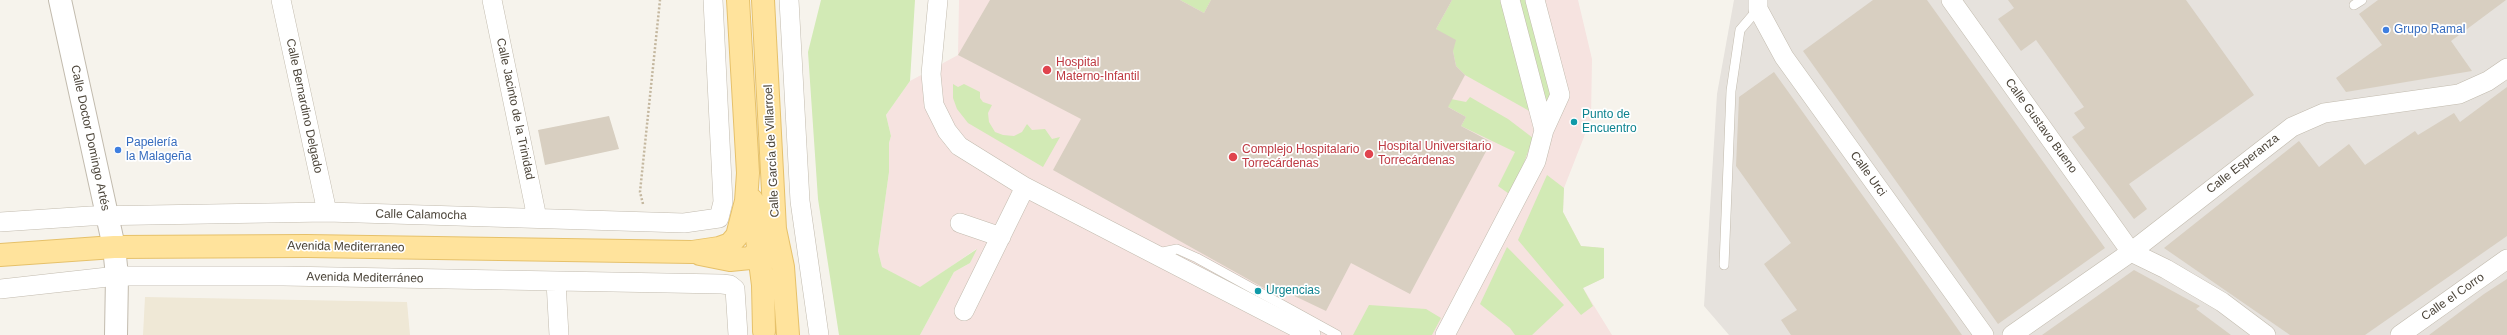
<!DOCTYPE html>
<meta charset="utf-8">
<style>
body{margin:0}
canvas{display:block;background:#f6f3ec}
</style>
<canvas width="2507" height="335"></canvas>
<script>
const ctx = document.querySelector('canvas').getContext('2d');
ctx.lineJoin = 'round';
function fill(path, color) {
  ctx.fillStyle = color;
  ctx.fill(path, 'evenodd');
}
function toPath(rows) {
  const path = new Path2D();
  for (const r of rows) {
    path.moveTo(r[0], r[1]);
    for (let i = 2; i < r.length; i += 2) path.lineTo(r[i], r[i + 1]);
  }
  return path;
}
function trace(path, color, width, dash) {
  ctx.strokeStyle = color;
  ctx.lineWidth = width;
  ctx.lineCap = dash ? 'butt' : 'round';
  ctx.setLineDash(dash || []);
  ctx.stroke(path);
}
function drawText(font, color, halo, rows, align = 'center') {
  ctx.font = font + ' Helvetica,sans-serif';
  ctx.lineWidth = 3.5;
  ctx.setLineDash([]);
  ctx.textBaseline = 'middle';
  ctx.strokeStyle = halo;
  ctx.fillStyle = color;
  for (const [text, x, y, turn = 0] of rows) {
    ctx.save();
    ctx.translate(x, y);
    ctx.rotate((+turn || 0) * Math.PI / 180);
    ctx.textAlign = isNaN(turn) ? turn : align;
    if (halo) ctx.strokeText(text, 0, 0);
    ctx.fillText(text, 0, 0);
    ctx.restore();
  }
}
const industrial = toPath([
 [1734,0,2507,0,2507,335,1729,335,1704,306,1717,94]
]);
const education = toPath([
 [145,297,407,302,410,335,143,335]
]);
const medical = toPath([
 [959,0,1578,0,1592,59,1591,119,1564,188,1563,212,1581,246,1604,248,1604,278,1583,288,1612,335,920,335,954,272,970,263,976,249,920,288,882,267,878,251,889,172,889,143,891,136,886,115,910,81,958,55]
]);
const green = toPath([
 [821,0,915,0,910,81,886,115,891,136,889,143,889,172,878,251,882,267,920,287,977,249,970,263,954,272,920,335,839,335,818,199,808,52],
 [1180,0,1211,0,1204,13],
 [1452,0,1535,0,1560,95,1533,113,1465,75,1456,66,1453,51,1436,29],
 [953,84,958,87,964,84,980,92,980,98,983,102,992,105,988,113,989,122,995,132,1003,135,1014,136,1022,132,1027,124,1032,130,1045,129,1052,139,1060,137,1043,167,968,123,957,109,953,98],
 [1470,97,1508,119,1533,138,1512,196,1498,186,1515,152,1461,126,1466,117,1443,104,1446,98,1466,102],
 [1547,175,1564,188,1563,212,1581,246,1604,248,1604,278,1583,288,1593,306,1581,315,1518,240],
 [1507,247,1564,305,1532,335,1515,335,1510,328,1480,304],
 [1369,305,1426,309,1441,318,1432,335,1353,335]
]);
const building = toPath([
 [990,0,1180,0,1204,13,1211,0,1452,0,1436,29,1456,40,1453,51,1456,66,1465,75,1448,107,1466,117,1461,126,1491,142,1410,294,1351,263,1326,311,1282,290,1278,296,1053,170,1081,119,958,55],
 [1873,0,1927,0,2105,248,1998,324,1803,51],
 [2008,0,2186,0,2254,95,2129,184,2147,209,2134,219,2072,137,2085,128,2074,113,2084,107,2036,40,2021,51,1998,19,2014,8],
 [2378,0,2506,0,2451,41,2472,71,2346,92,2336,78,2382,45,2359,14],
 [1774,72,1909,260,1962,335,1791,335,1781,320,1797,310,1764,264,1791,243,1736,166,1739,97],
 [2507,87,2507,236,2365,335,2290,335,2164,248,2299,141,2319,167,2349,144,2365,165,2415,131,2418,135,2454,113,2460,122],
 [609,116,619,149,545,165,538,130],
 [2134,270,2200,306,2196,309,2231,335,2042,335],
 [2507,279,2507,335,2429,335,2484,294]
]);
const path = toPath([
 [643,204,640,192,660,0]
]);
const service = toPath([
 [2354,5,2362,0],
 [1158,253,1177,249,1197,258,1337,335],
 [1724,265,1731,91,1740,30,1758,9]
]);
const minor = toPath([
 [281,0,327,212],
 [492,0,537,218],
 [789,0,800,201,819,335],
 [938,0,931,74,934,105,947,131,959,146,1025,187,1311,335],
 [1510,0,1544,130],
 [1758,0,1758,9,1784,57,1984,335],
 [1951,0,2131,252,2166,269,2222,302,2266,335],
 [0,222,90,216,327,212,684,223,719,218,723,202,713,0],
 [960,223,1001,237],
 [556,282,559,335],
 [0,289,117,276,283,276,722,284,730,285,735,289,738,335],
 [964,311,1025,187],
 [1445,335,1536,161,1544,130,1560,95,1535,0],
 [2012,335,2131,252,2292,127,2324,113,2459,94,2488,81,2507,68],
 [2400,335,2507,259]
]);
const tertiary = toPath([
 [60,0,114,247,117,276,116,335]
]);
const primary = toPath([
 [752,200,763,285,764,331],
 [775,229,783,267,788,335],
 [700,254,730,260,750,258,766,245,775,229,763,0],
 [0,255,114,247,307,246,692,252,719,248,730,244,737,236,746,201,748,173,738,0]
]);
const markers = [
 [2386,30,4,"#3f7fe0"],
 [1047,70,5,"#e0444e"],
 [1574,122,4,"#0f9aa8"],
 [118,150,4,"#3f7fe0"],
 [1369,154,5,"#e0444e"],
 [1233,157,5,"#e0444e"],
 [1258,291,4,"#0f9aa8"]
];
const shopNames = [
 ["Grupo Ramal",2394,30],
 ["Papelería",126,143],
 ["la Malageña",126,157]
];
const healthNames = [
 ["Hospital",1056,63],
 ["Materno-Infantil",1056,77],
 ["Hospital Universitario",1378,147],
 ["Torrecárdenas",1378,161],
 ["Complejo Hospitalario",1242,150],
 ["Torrecárdenas",1242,164]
];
const streetNames = [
 ["Calle Bernardino Delgado",304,106,78],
 ["Calle Jacinto de la Trinidad",515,109,78],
 ["Calle Gustavo Bueno",2041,126,54],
 ["Calle Doctor Domingo Artés",90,138,78],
 ["Calle García de Villarroel",772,151,-93],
 ["Calle Esperanza",2243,164,-38],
 ["Calle Urci",1868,174,54],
 ["Calle Calamocha",421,215,1],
 ["Avenida Mediterraneo",346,247,1],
 ["Avenida Mediterráneo",365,278,1],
 ["Calle el Corro",2453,297,-35]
];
const cultureNames = [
 ["Punto de",1582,115],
 ["Encuentro",1582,129],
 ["Urgencias",1266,291]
];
fill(industrial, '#e6e2dd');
fill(education, '#efe8d6');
fill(medical, '#f6e3e0');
fill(green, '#d2eab5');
fill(building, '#d8cfc1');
trace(service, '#c2bbae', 10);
trace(minor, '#c2bbae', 20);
trace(tertiary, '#c2bbae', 24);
trace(primary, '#e6c16a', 24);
trace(path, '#c4b79f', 2.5, [2, 2]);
trace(service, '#fff', 9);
trace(minor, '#fff', 19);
trace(tertiary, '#fff', 22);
trace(primary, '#ffe39c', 22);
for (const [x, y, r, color] of markers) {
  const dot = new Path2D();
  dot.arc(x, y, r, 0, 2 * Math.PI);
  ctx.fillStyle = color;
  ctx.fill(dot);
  trace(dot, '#fff', 1.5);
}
drawText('12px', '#366cbe', '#fff', shopNames, 'left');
drawText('12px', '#be3a42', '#fff', healthNames, 'left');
drawText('12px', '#4b4439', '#fff', streetNames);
drawText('12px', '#0d838f', '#fff', cultureNames, 'left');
</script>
